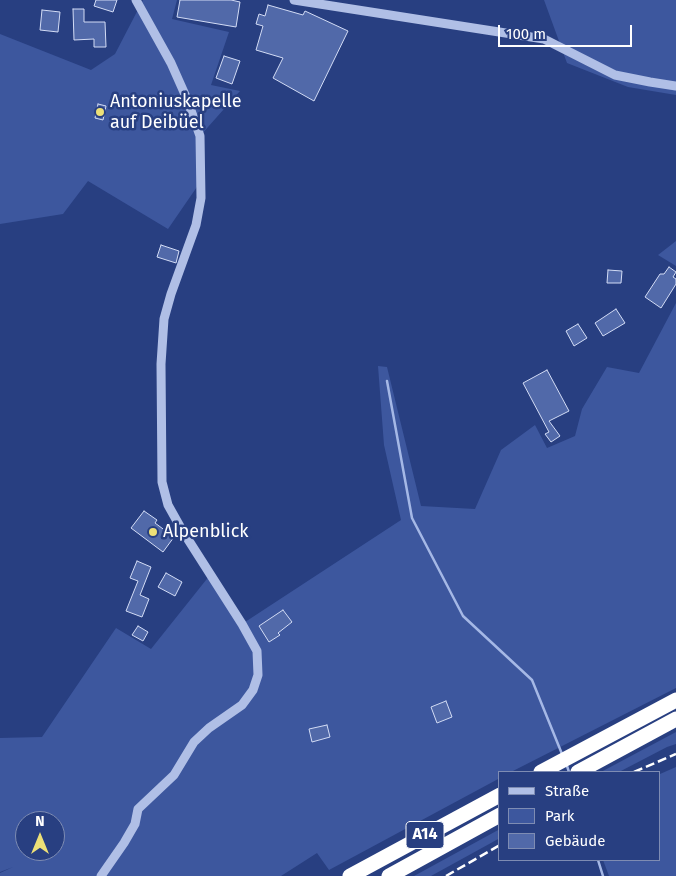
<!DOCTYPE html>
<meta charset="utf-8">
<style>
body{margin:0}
#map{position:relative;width:676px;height:876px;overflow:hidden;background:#283f81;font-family:"Fira Sans",sans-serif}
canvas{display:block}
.legend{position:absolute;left:498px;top:771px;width:162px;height:90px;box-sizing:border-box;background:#283f81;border:1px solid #7e8cb3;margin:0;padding:6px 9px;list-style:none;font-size:15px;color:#fff}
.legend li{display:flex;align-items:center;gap:10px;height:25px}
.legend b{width:25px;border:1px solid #7e8cb3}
.north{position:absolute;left:15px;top:811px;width:50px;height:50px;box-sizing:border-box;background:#283f81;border:1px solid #7e8cb3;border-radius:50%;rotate:0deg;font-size:14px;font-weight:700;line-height:20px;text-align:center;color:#fff}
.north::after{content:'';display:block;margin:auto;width:18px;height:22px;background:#ede077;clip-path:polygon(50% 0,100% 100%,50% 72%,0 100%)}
.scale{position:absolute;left:498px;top:25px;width:134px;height:22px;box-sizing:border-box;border:2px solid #fff;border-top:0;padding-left:6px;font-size:15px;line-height:18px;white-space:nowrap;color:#fff;-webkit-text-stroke:4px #283f81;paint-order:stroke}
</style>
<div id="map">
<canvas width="676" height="876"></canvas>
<ul class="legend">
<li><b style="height:6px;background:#b0bfe6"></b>Straße</li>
<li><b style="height:14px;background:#3d579e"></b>Park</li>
<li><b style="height:14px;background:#5169a9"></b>Gebäude</li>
</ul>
<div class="north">N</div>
<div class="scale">100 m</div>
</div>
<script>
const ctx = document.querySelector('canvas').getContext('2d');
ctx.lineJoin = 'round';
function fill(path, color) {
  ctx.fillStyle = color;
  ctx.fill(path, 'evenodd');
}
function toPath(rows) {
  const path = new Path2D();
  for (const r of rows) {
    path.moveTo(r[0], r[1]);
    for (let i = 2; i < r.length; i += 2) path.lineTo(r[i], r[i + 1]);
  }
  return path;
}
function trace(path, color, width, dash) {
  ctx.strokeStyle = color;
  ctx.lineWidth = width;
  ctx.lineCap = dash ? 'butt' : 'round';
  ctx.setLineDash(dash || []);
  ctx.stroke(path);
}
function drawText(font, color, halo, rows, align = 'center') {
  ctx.font = font + ' "Fira Sans",sans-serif';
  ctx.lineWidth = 5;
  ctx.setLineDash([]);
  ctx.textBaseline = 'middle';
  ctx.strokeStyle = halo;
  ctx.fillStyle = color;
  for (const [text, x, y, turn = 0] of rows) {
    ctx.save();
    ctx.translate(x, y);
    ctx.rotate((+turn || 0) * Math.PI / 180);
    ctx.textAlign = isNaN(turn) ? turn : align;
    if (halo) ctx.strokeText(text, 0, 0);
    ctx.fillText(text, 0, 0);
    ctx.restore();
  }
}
const green = toPath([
 [143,0,177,0,172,19,229,32,211,85,240,91,200,136,201,181,168,229,88,181,63,214,0,224,0,34,91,70,115,54],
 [544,0,676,0,676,95,628,87,567,63],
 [676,241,676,266,658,255],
 [676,303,676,688,511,772,500,772,500,778,329,870,317,853,281,876,0,876,0,873,13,867,0,872,0,738,42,737,116,628,151,649,210,575,242,624,401,520,384,445,378,366,387,367,421,506,475,509,501,450,535,425,547,448,575,436,582,409,607,367,639,373],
 [25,821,55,821,55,851,25,851],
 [676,732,676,744,667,747,619,772,601,772],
 [676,767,676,876,609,876,603,860,660,860,660,774],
 [500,829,500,838,431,876,414,876]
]);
const stream = toPath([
 [387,381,412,518,463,616,532,680,562,754],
 [566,763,569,772],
 [598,860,603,876]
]);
const building = toPath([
 [96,0,117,0,113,12,94,6,96,0],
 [180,0,231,0,240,2,236,27,177,17,180,0],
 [268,5,303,15,305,11,348,31,314,101,273,78,283,58,256,50,263,26,256,24,259,14,265,16,268,5],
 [73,9,84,9,84,22,105,22,106,47,94,47,94,39,74,40,73,9],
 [42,10,60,12,58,32,40,30,42,10],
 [224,56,240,61,232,84,216,78,224,56],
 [98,104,106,106,103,120,95,118,98,104],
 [161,245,179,251,176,263,157,257,161,245],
 [669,267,676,272,673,277,676,279,676,284,661,308,645,297,660,274,664,274,669,267],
 [608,270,622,271,621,283,607,283,608,270],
 [616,309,625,323,603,336,595,323,616,309],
 [578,324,587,338,574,346,566,331,578,324],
 [547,370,569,411,549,421,560,436,551,442,545,434,549,432,523,383,547,370],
 [144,511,157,520,155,523,174,537,163,552,131,528,144,511],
 [137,561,151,567,140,595,149,599,142,617,126,611,138,581,130,578,137,561],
 [166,573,182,582,175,596,158,587,166,573],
 [283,610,292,622,278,633,280,635,269,642,259,626,283,610],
 [138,626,148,632,143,641,132,635,138,626],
 [446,701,452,717,437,723,431,707,446,701],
 [327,725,330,737,312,742,309,729,327,725]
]);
const minor = toPath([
 [294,0,544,39,615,75,650,82,676,86],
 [101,876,124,843,135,824,138,809,174,775,194,742,209,728,242,705,253,690,258,675,257,651,242,624,182,530,168,505,162,482,161,364,164,319,171,294,196,225,201,198,200,136,187,99,171,63,136,0]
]);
const highway = toPath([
 [541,772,676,700],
 [578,772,676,719],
 [350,876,500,795],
 [389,876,500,815]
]);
const rail = toPath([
 [634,772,676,754],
 [446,876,500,845]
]);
const markers = [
 [100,112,5,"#ede077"],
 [153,532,5,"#ede077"]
];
const shields = [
 [425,835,38]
];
const shieldNames = [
 ["A14",425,835]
];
const poiNames = [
 ["Antoniuskapelle",110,102],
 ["auf Deibüel",110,123],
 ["Alpenblick",163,532]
];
fill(green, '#3d579e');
trace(stream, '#a5b8e6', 2.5);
fill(building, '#5169a9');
trace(building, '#d3dcf5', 1);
trace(minor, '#b0bfe6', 9);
trace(highway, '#fff', 15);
trace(rail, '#fff', 2.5, [9, 4]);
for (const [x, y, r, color] of markers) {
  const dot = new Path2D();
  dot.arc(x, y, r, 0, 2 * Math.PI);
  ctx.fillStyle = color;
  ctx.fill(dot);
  trace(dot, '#283f81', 2);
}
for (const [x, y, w] of shields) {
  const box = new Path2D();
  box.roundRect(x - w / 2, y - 13.5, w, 27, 4);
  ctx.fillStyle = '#283f81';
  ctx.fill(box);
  trace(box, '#fff', 1);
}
drawText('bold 16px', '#fff', null, shieldNames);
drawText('18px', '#fff', '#283f81', poiNames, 'left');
</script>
